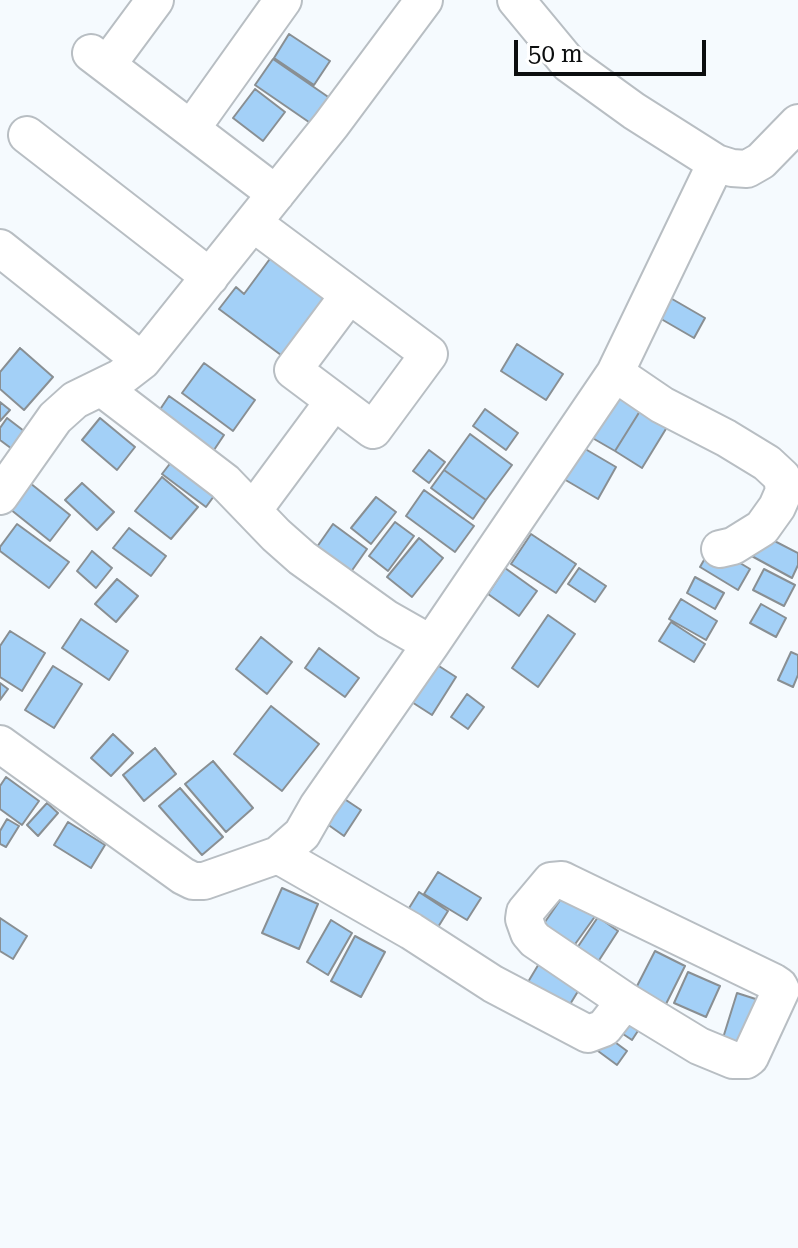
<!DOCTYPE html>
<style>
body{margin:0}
#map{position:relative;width:798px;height:1248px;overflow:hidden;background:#f5fafe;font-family:"Roboto Serif",serif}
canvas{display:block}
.scale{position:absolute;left:514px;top:40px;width:192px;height:36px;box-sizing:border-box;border:4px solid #0c0e0f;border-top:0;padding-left:10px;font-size:24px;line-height:28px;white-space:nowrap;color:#0c0e0f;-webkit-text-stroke:6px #fff;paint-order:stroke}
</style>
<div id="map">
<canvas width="798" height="1248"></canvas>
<div class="scale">50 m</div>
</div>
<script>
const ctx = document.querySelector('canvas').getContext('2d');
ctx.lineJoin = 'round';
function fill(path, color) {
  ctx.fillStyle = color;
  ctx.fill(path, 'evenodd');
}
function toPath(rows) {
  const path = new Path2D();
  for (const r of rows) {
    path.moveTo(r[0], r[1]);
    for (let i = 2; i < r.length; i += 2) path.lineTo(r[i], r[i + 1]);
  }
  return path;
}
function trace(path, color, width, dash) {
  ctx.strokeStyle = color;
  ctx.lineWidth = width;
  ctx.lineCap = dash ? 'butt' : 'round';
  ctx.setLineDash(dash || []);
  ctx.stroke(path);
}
const building = toPath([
 [289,34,330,61,314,85,274,58,289,34],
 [273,59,337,103,319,129,255,85,273,59],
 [255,89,285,112,263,141,233,118,255,89],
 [272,256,333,301,289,361,219,309,236,287,244,294,272,256],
 [667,296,705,318,694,338,656,316,667,296],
 [517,344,563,374,546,400,501,371,517,344],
 [20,348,53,377,24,410,0,389,0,372,20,348],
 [204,363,255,400,233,431,182,393,204,363],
 [618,386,645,403,615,451,589,436,618,386],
 [169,396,224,435,210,456,155,417,169,396],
 [0,402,10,410,0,421,0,402],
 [645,403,672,419,642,468,615,451,645,403],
 [485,409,518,433,506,450,473,426,485,409],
 [7,418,24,431,12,449,0,440,0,428,7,418],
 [100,418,135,447,117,470,82,440,100,418],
 [470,434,512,465,486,500,444,470,470,434],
 [575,443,616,467,598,499,557,475,575,443],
 [429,450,445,462,429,483,413,471,429,450],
 [178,453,222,485,206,507,162,474,178,453],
 [444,470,486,500,473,519,431,488,444,470],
 [162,477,198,507,171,539,135,511,162,477],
 [25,479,70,515,50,541,5,505,25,479],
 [82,483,114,512,97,530,65,500,82,483],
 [424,490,474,526,455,552,406,516,424,490],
 [376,497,396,512,371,544,351,528,376,497],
 [395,522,414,536,388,571,369,556,395,522],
 [17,524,69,562,49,588,0,551,0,547,17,524],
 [333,524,367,549,346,579,312,554,333,524],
 [129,528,166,556,151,576,113,548,129,528],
 [759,533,798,553,798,565,792,578,748,554,759,533],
 [531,534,576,564,556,593,511,564,531,534],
 [419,538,443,558,412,597,387,577,419,538],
 [712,546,750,569,738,590,700,567,712,546],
 [92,551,112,568,96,588,77,571,92,551],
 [505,568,537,591,519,616,488,594,505,568],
 [579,568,606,586,595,602,568,584,579,568],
 [764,569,795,585,784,606,753,590,764,569],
 [695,577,724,593,715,609,687,593,695,577],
 [117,579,138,596,116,622,95,604,117,579],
 [681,599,717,621,706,640,669,619,681,599],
 [761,604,786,618,776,637,750,623,761,604],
 [548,615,575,634,538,687,512,668,548,615],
 [81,619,128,651,109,680,62,648,81,619],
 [671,622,705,644,694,662,659,641,671,622],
 [10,631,45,653,22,691,0,677,0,646,10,631],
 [261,637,292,662,267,694,236,669,261,637],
 [319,648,359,678,345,697,305,668,319,648],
 [791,652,798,655,798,675,793,687,778,680,791,652],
 [428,659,456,677,432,715,404,697,428,659],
 [53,666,82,684,54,728,25,710,53,666],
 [0,683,8,689,0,700,0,683],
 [467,694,484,707,468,729,451,717,467,694],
 [271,706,319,744,282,791,234,754,271,706],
 [113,734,133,753,111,776,91,758,113,734],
 [155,748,176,774,144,801,123,775,155,748],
 [213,761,253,808,226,832,185,784,213,761],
 [6,777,39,801,22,825,0,809,0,786,6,777],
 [180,788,223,837,202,855,159,806,180,788],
 [337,794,361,810,344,836,320,819,337,794],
 [47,803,58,813,38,836,27,825,47,803],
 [7,819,19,826,6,847,0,844,0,831,7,819],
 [68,822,105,845,91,868,54,845,68,822],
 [438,872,481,898,467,920,424,894,438,872],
 [282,888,318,904,299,949,262,933,282,888],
 [419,892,448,911,430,940,401,921,419,892],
 [565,893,596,915,568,954,538,932,565,893],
 [598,917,618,931,594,968,573,954,598,917],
 [0,918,27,936,13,959,0,951,0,918],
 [331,920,352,933,328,975,307,962,331,920],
 [355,936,385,952,361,997,331,981,355,936],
 [655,951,685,966,665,1006,635,990,655,951],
 [543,957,583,983,569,1006,528,982,543,957],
 [688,972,720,986,706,1017,674,1003,688,972],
 [737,993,768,1003,754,1048,723,1038,737,993],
 [645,1020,632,1040,611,1026,645,1020],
 [608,1037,627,1051,617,1065,598,1051,608,1037]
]);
const minor = toPath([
 [516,0,569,64,634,111,716,163,732,168,747,169,761,161,798,123],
 [91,53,276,194],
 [107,65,155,0],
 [191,129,283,0],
 [27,135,210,277],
 [253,223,429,354,373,430,293,370,349,295],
 [0,248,142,361],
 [615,373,662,405,726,438,767,463,782,477,784,491,777,507,762,528,733,546,720,549],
 [102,388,225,482,276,535,302,558,387,619,431,644],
 [0,496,55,418,75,400,120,378,142,361,331,125,424,0],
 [260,501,334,401],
 [0,744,183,876,193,881,204,881,278,855,302,834,318,806,431,644,615,373,716,163],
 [278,855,411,931,493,984,588,1034,604,1028,625,1001,699,1046,733,1060,746,1060,750,1057,781,990,779,986,773,982,568,883,562,880,551,881,525,912,524,919,529,933,535,940,625,1001]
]);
fill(building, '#a3d0f7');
trace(building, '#898f93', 2);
trace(minor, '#b8bec3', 40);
trace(minor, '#fff', 36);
</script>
